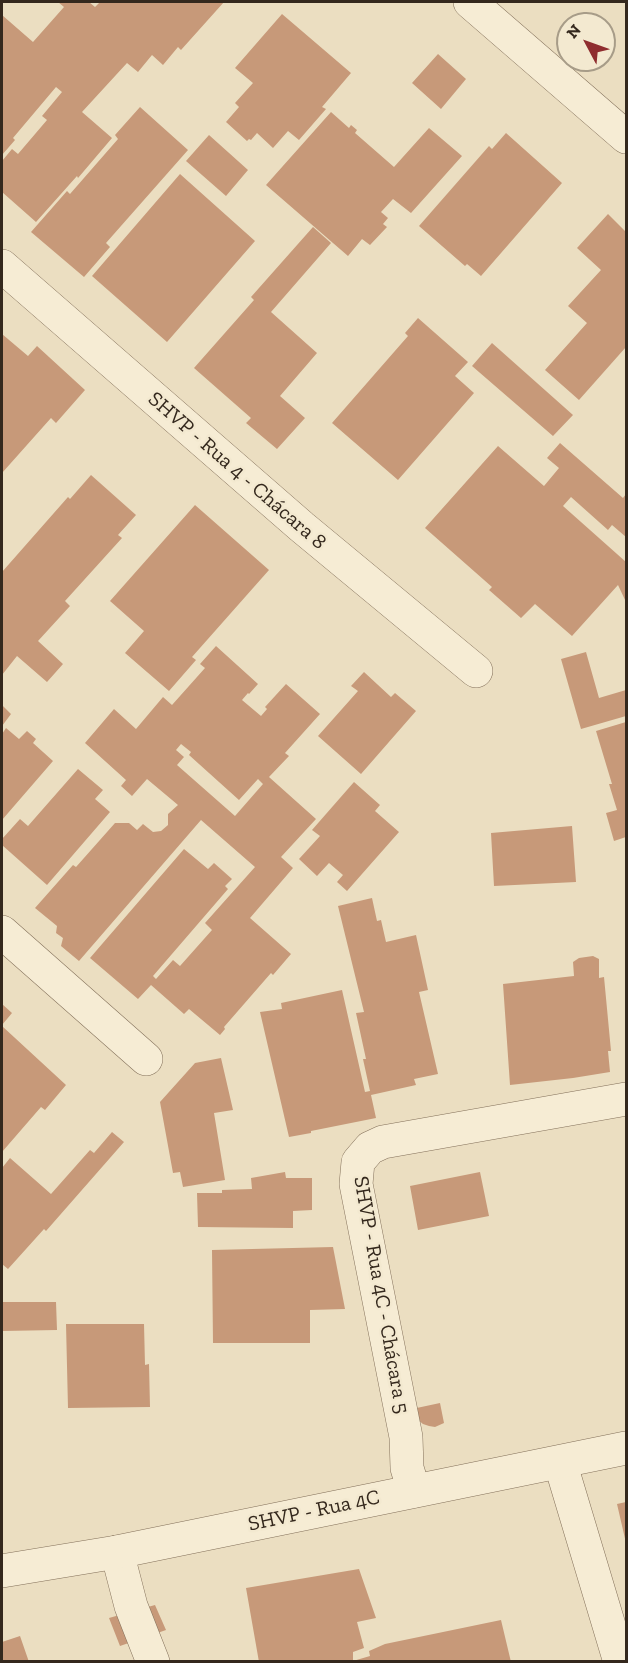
<!DOCTYPE html>
<meta charset="utf-8">
<style>
body{margin:0}
#map{position:relative;width:628px;height:1663px;overflow:hidden;background:#ebdec1;font-family:"Zilla Slab",serif}
canvas{display:block}
.frame{position:absolute;inset:0;border:3px solid #34281d;pointer-events:none}
.north{position:absolute;left:556px;top:12px;width:60px;height:60px;box-sizing:border-box;background:#f3e9d0;border:2px solid #a79c88;border-radius:50%;rotate:311deg;font-size:16px;font-weight:700;line-height:24px;text-align:center;color:#34281d}
.north::after{content:'';display:block;margin:auto;width:21px;height:27px;background:#8f2d2f;clip-path:polygon(50% 0,100% 100%,50% 72%,0 100%)}
</style>
<div id="map">
<canvas width="628" height="1663"></canvas>
<div class="frame"></div>
<div class="north">N</div>
</div>
<script>
const ctx = document.querySelector('canvas').getContext('2d');
ctx.lineJoin = 'round';
function fill(path, color) {
  ctx.fillStyle = color;
  ctx.fill(path, 'evenodd');
}
function toPath(rows) {
  const path = new Path2D();
  for (const r of rows) {
    path.moveTo(r[0], r[1]);
    for (let i = 2; i < r.length; i += 2) path.lineTo(r[i], r[i + 1]);
  }
  return path;
}
function trace(path, color, width, dash) {
  ctx.strokeStyle = color;
  ctx.lineWidth = width;
  ctx.lineCap = dash ? 'butt' : 'round';
  ctx.setLineDash(dash || []);
  ctx.stroke(path);
}
function drawText(font, color, halo, rows, align = 'center') {
  ctx.font = font + ' "Zilla Slab",serif';
  ctx.lineWidth = 5;
  ctx.setLineDash([]);
  ctx.textBaseline = 'middle';
  ctx.strokeStyle = halo;
  ctx.fillStyle = color;
  for (const [text, x, y, turn = 0] of rows) {
    ctx.save();
    ctx.translate(x, y);
    ctx.rotate((+turn || 0) * Math.PI / 180);
    ctx.textAlign = isNaN(turn) ? turn : align;
    if (halo) ctx.strokeText(text, 0, 0);
    ctx.fillText(text, 0, 0);
    ctx.restore();
  }
}
const building = toPath([
 [58,2,89,2,95,7,100,2,224,2,181,50,178,47,163,65,152,55,138,72,127,63,82,112,112,138,78,178,77,176,36,222,2,192,2,161,12,149,18,154,47,120,42,116,62,92,56,87,13,138,15,140,2,155,2,15,33,42,64,7],
 [282,14,351,73,322,107,326,109,299,140,288,131,273,148,257,133,251,140,249,139,247,141,226,122,239,107,235,103,253,83,235,68],
 [438,54,466,79,441,109,412,83],
 [140,107,188,150,106,243,110,247,84,277,31,232,67,191,70,194,118,139,115,135],
 [331,112,349,128,351,125,357,130,355,133,394,167,429,128,462,156,411,213,393,199,381,212,388,218,383,224,387,227,370,245,362,239,348,256,266,185],
 [506,133,562,183,481,276,467,264,465,266,419,226,489,146,492,149],
 [209,135,248,170,226,196,186,161],
 [180,174,255,241,167,342,92,276],
 [608,214,626,232,626,347,579,400,545,370,587,323,568,306,601,270,577,248],
 [313,227,331,243,271,312,317,353,280,396,305,418,277,449,246,423,251,418,194,368,254,300,251,297],
 [418,318,468,362,455,376,474,393,398,480,332,423,408,336,405,333],
 [2,334,28,356,37,346,85,390,56,423,51,418,2,473],
 [492,343,573,415,553,436,472,366],
 [560,443,623,498,626,494,626,537,612,525,608,530,571,497,563,506,626,562,626,602,618,585,572,636,535,604,521,618,489,590,492,587,425,528,498,446,544,486,559,468,547,458],
 [91,475,136,515,118,535,122,538,65,601,70,606,38,641,63,664,47,682,17,656,2,675,2,572,68,497,70,499],
 [195,505,269,570,192,657,196,660,169,691,125,653,144,631,110,601],
 [216,646,258,684,249,694,248,693,242,700,261,716,267,709,265,707,286,684,320,714,285,753,289,756,269,777,316,819,281,857,293,868,250,918,291,954,273,975,271,973,224,1027,225,1029,220,1035,189,1009,184,1014,151,985,138,999,90,958,184,849,208,869,214,863,232,879,225,886,228,889,153,976,156,979,173,960,180,966,212,930,205,923,255,867,201,820,79,961,61,946,63,938,56,933,57,926,35,908,73,865,76,867,115,823,129,823,137,830,143,824,153,832,161,831,168,825,168,814,178,805,147,779,132,796,121,786,126,780,85,743,114,709,136,729,163,697,172,705,205,668,200,664],
 [181,744,191,752,189,755,239,800,258,779,263,784,235,816,177,765,184,757,176,750],
 [586,652,599,698,626,690,626,716,581,729,561,659],
 [364,672,391,697,395,693,416,711,361,774,318,736,358,691,351,686],
 [2,705,11,714,2,726],
 [626,722,626,837,614,841,606,813,617,810,609,784,612,784,596,731],
 [6,728,19,739,27,731,36,739,33,743,53,761,2,820,2,734],
 [78,769,103,790,95,799,110,812,47,885,2,845,2,839,20,819,28,826],
 [354,782,380,805,375,811,399,832,347,891,337,882,343,875,329,863,317,876,299,859,320,836,312,830],
 [572,826,576,882,494,886,491,833],
 [372,898,377,921,381,920,386,942,416,935,428,990,419,992,438,1074,414,1079,416,1085,371,1095,376,1118,311,1131,311,1133,289,1137,260,1012,282,1009,281,1003,342,990,365,1092,370,1091,363,1059,366,1059,356,1013,364,1012,338,906],
 [593,956,599,959,599,978,604,977,611,1051,608,1051,610,1072,573,1078,510,1085,503,984,574,976,573,962,579,958],
 [2,1004,12,1013,2,1025],
 [2,1026,66,1085,45,1110,41,1107,2,1152,2,1063,3,1062,2,1060],
 [221,1058,233,1110,214,1113,225,1180,183,1187,180,1172,173,1173,160,1102,195,1063],
 [112,1132,124,1142,46,1231,44,1229,8,1269,2,1264,2,1168,10,1158,51,1194,90,1150,94,1153],
 [285,1172,286,1178,312,1178,312,1210,293,1211,293,1228,198,1227,197,1193,222,1193,222,1190,252,1189,251,1178],
 [480,1172,489,1216,418,1230,410,1186],
 [333,1247,345,1309,310,1310,310,1343,213,1343,212,1250],
 [2,1302,56,1302,57,1330,2,1331],
 [66,1324,144,1324,145,1365,149,1364,150,1407,68,1408],
 [440,1403,444,1423,435,1427,429,1426,423,1424,417,1419,412,1409],
 [626,1502,626,1543,617,1504],
 [359,1569,376,1618,357,1622,364,1648,353,1652,353,1661,370,1656,369,1651,385,1644,501,1620,511,1662,259,1662,246,1588],
 [155,1605,166,1630,120,1646,109,1618],
 [20,1636,29,1662,2,1662,2,1642]
]);
const minor = toPath([
 [470,2,626,137],
 [2,266,302,527,476,671],
 [2,932,146,1059],
 [560,1462,620,1662],
 [414,1491,407,1468,406,1437,356,1184,358,1162,370,1148,383,1142,626,1099],
 [117,1552,131,1606,153,1662]
]);
const tertiary = toPath([
 [2,1571,117,1552,626,1448]
]);
const streetNames = [
 ["SHVP - Rua 4 - Chácara 8",237,471,41],
 ["SHVP - Rua 4C - Chácara 5",381,1295,80],
 ["SHVP - Rua 4C",314,1511,-12]
];
fill(building, '#c79979');
trace(minor, '#83705a', 34);
trace(tertiary, '#83705a', 34);
trace(minor, '#f6ecd4', 33);
trace(tertiary, '#f6ecd4', 33);
drawText('21px', '#34281d', '#f3e9d0', streetNames);
</script>
